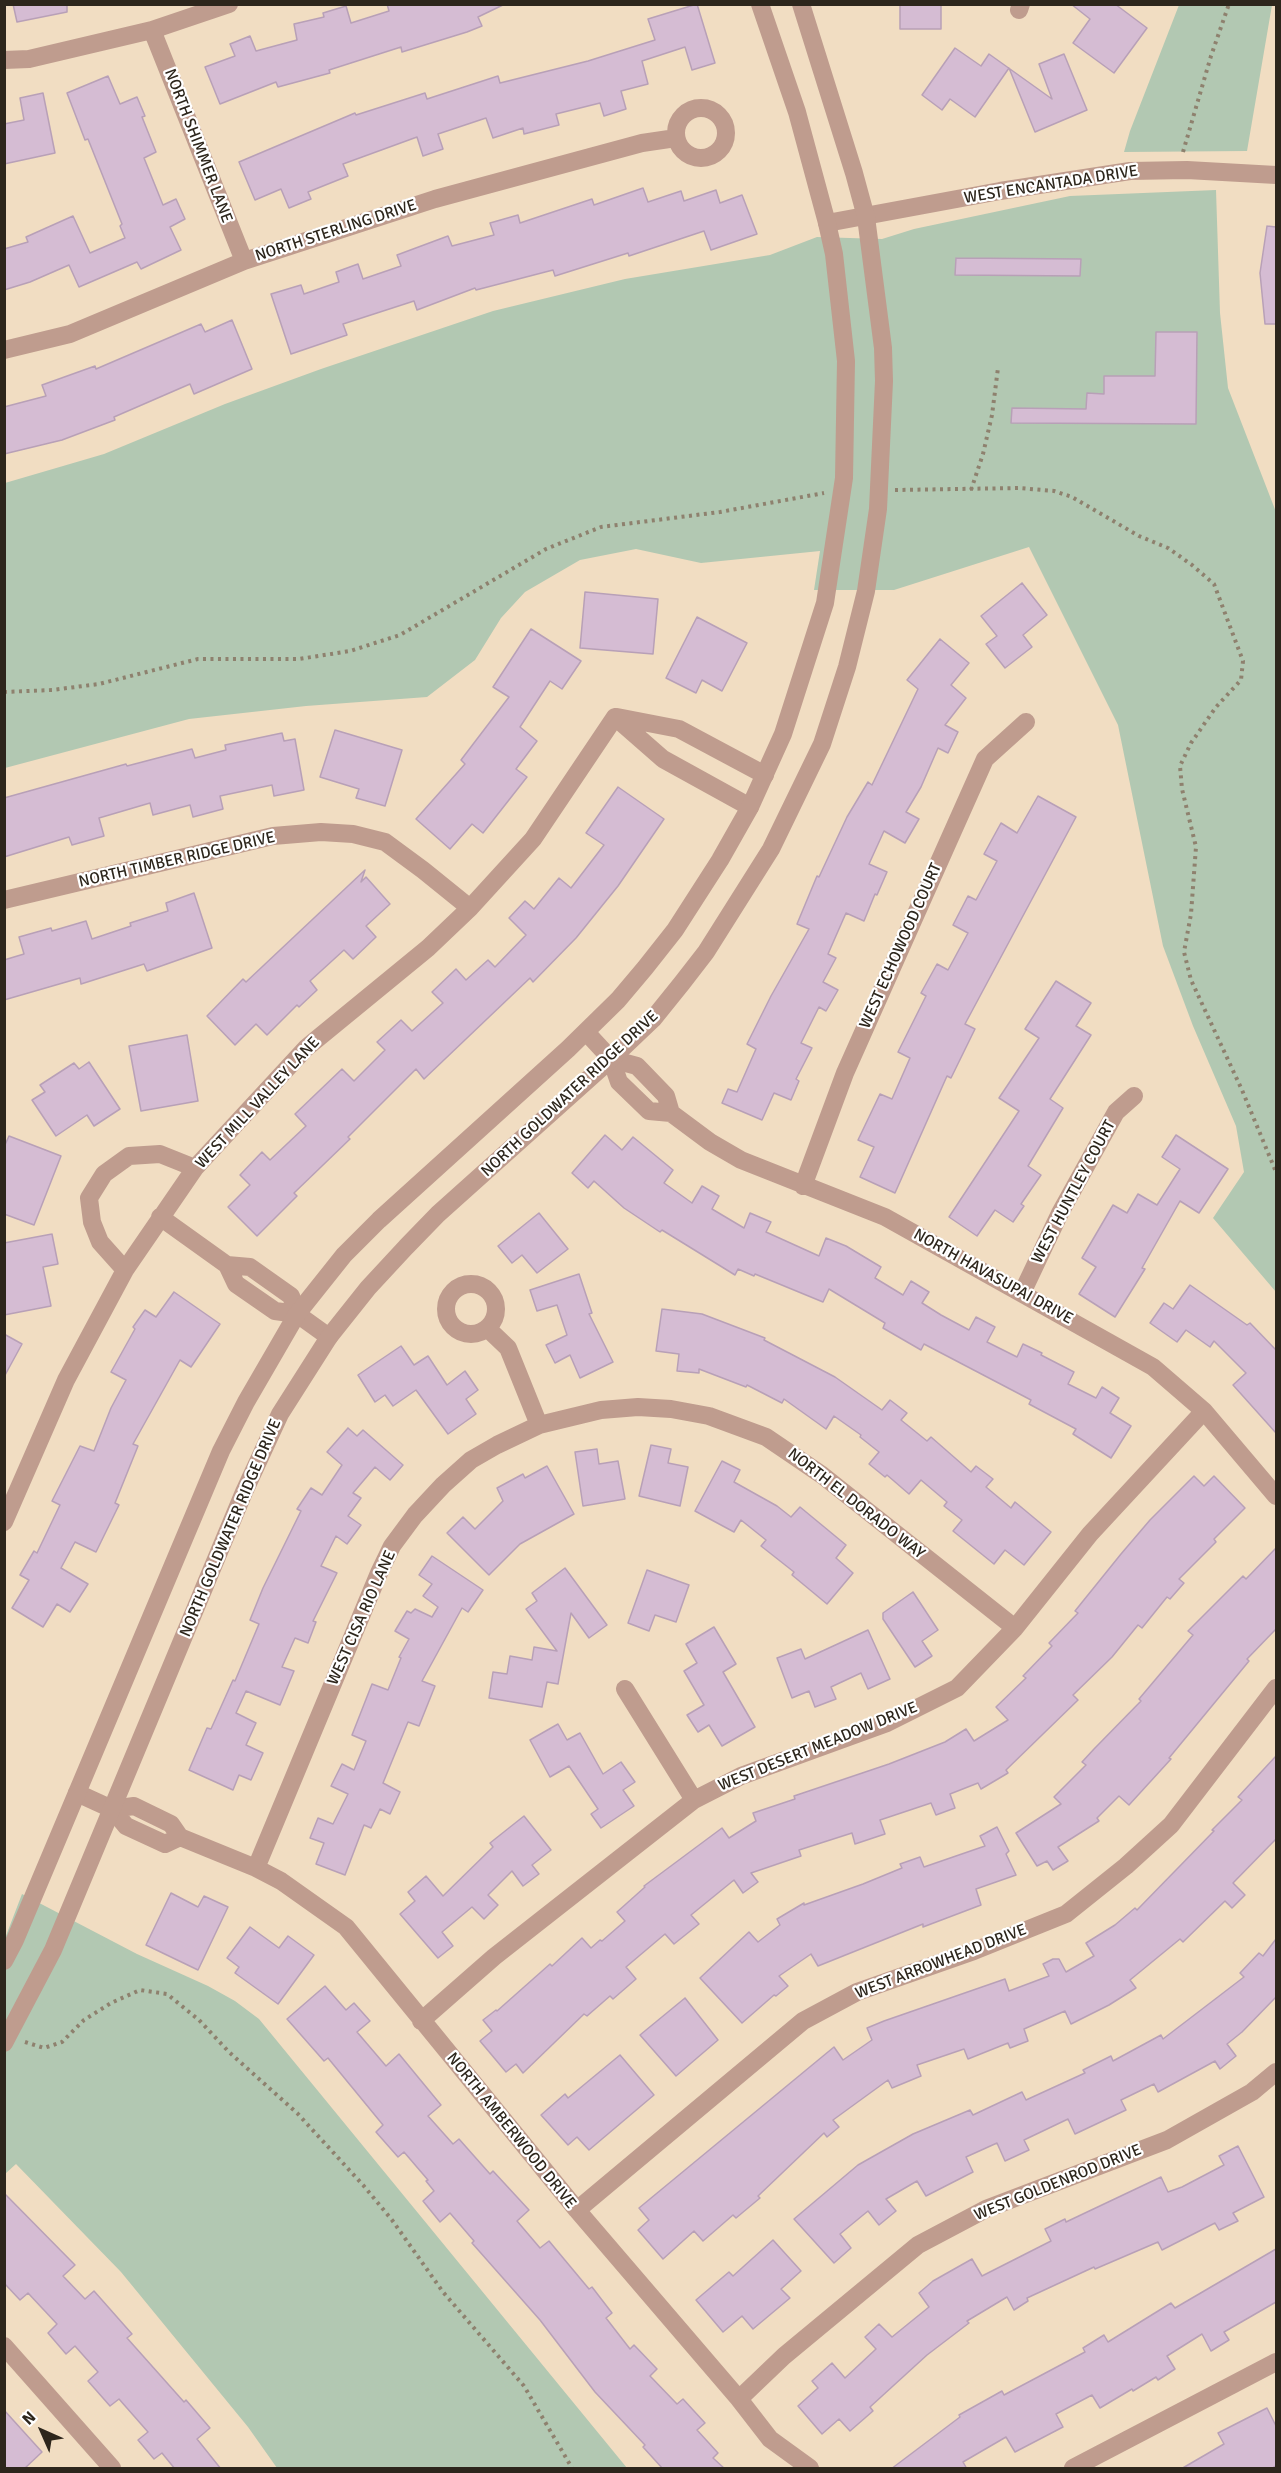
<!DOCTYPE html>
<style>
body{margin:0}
#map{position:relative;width:1281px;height:2473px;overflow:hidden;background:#f1ddc2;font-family:Signika,sans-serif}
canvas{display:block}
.frame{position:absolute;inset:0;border:6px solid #2d261c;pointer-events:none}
.north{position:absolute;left:12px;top:2401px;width:60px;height:60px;-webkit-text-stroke:4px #fff;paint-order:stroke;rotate:315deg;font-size:16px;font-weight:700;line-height:24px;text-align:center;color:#2d261c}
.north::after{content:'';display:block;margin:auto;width:21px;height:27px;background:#2d261c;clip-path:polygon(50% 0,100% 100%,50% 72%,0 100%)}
</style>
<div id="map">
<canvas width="1281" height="2473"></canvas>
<div class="frame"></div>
<div class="north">N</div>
</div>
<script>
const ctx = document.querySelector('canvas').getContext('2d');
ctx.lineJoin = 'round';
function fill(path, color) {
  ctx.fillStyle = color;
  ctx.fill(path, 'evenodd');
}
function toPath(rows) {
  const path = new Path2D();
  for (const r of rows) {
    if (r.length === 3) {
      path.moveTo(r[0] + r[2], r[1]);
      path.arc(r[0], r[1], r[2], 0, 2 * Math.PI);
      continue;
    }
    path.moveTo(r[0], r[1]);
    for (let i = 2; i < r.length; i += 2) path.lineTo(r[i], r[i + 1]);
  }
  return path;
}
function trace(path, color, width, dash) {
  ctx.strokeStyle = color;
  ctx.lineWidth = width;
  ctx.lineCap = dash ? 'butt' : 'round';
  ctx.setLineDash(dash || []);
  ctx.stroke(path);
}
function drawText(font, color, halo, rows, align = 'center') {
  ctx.font = font + ' Signika,sans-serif';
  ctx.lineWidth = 4.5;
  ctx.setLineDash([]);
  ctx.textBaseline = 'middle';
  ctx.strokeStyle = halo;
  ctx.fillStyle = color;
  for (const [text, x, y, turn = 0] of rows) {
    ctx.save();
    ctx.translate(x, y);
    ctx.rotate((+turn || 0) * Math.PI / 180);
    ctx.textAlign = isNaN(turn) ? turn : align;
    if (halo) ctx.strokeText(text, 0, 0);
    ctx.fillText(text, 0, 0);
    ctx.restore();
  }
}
const green = toPath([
 [1179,5,1272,5,1247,151,1124,152,1130,131],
 [1216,190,1220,313,1228,388,1276,512,1276,1292,1213,1218,1244,1172,1236,1126,1193,1026,1163,946,1118,725,1029,547,894,590,814,590,820,551,701,563,636,549,580,560,525,592,501,618,475,660,427,697,306,706,189,719,5,768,5,483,104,454,225,404,321,369,493,311,625,279,770,255,817,237,882,239,914,229,1070,196],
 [22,1894,137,1954,208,1986,235,2001,259,2019,627,2468,277,2468,248,2427,121,2272,16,2164,5,2174,4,1941]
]);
const building = toPath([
 [13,4,67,4,67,12,17,22,13,4],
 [387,4,505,4,478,17,482,26,467,32,402,52,401,47,329,70,330,73,278,87,276,82,220,104,205,67,235,56,230,44,250,36,256,51,297,40,294,24,324,17,323,13,346,6,351,23,389,11,387,4],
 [697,4,715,63,692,70,685,47,642,61,648,84,621,91,626,109,604,116,600,103,556,114,559,125,524,134,523,128,493,138,486,118,438,134,443,149,423,156,417,137,343,164,348,176,308,192,311,199,289,208,281,189,255,200,239,162,355,113,356,115,425,93,427,99,498,76,500,83,588,61,655,40,648,19,697,4],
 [900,4,941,4,941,29,900,29,900,4],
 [1071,4,1115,4,1147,28,1114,73,1073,43,1090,19,1071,4],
 [955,48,981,66,989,54,1052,99,1039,64,1064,54,1087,110,1035,132,1009,68,975,117,950,99,942,110,922,95,955,48],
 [108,76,120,104,137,97,145,116,142,117,156,152,144,158,163,205,176,199,185,219,170,227,181,250,141,269,137,262,79,287,69,265,30,282,4,290,4,249,28,242,26,237,73,216,90,253,125,238,120,226,122,224,88,139,85,140,67,93,108,76],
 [43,93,55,153,4,164,4,124,24,120,20,98,43,93],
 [643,188,648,202,681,191,684,201,716,190,720,203,742,195,757,234,711,250,704,231,629,256,628,253,555,276,553,270,476,290,475,288,417,310,414,301,343,324,347,335,291,354,271,294,301,285,304,294,339,282,336,272,358,264,363,279,401,266,397,255,448,236,452,246,494,235,490,223,518,215,520,223,592,199,594,205,643,188],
 [1267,226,1276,227,1276,324,1265,324,1260,273,1267,226],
 [956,258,1081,259,1080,276,955,275,956,258],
 [232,320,252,369,194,394,190,384,114,417,115,420,62,440,4,454,4,407,46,396,42,385,95,366,96,369,201,324,205,332,232,320],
 [1156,332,1197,332,1196,424,1011,423,1012,408,1086,409,1087,393,1104,394,1104,376,1155,376,1156,332],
 [1022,583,1047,615,1023,635,1032,647,1005,668,986,644,997,636,981,616,1022,583],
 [585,592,658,599,653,654,580,648,585,592],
 [697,617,747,643,722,691,702,680,696,693,666,678,697,617],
 [531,629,581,661,562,689,550,681,520,727,537,741,516,769,527,777,483,833,472,824,450,849,416,819,465,764,461,760,509,697,493,687,531,629],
 [940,639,969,663,951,685,966,698,945,725,958,732,948,753,938,748,921,787,906,812,919,819,905,843,884,831,869,864,887,872,877,895,875,894,864,921,846,913,828,954,836,958,823,982,838,990,826,1011,819,1007,801,1043,812,1048,796,1079,799,1081,791,1100,774,1093,762,1120,722,1103,728,1089,737,1092,756,1049,747,1044,771,996,809,929,797,924,817,876,819,877,847,817,868,782,872,785,918,689,907,680,940,639],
 [335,730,402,750,385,806,356,798,359,789,320,777,335,730],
 [282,733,284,741,295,739,304,790,274,796,272,785,220,796,223,809,193,817,190,805,153,815,150,803,99,818,104,836,72,845,69,837,4,857,4,798,126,764,127,766,192,749,195,758,226,750,225,745,282,733],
 [618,787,664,819,618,886,576,938,533,982,530,978,424,1079,416,1069,348,1137,350,1139,294,1193,297,1196,257,1236,228,1207,250,1185,240,1175,262,1152,270,1160,306,1126,295,1114,342,1069,354,1081,385,1050,377,1042,401,1020,412,1031,443,1003,432,992,456,969,466,980,488,960,495,967,526,935,509,918,525,901,534,909,559,878,571,888,604,845,586,833,618,787],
 [1038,796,1076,817,965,1024,975,1029,951,1078,947,1076,895,1193,860,1177,874,1147,858,1140,880,1094,892,1099,910,1058,898,1052,926,996,921,993,937,964,948,970,968,933,953,925,968,896,976,900,997,861,984,854,1001,823,1017,833,1038,796],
 [365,870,361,882,366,877,390,904,366,926,376,937,353,959,344,950,310,981,317,990,299,1007,297,1005,267,1035,256,1024,235,1045,207,1016,243,979,246,982,365,870],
 [194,893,212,948,147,971,144,964,81,984,80,978,4,1000,4,960,24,954,19,937,51,928,52,931,86,921,92,939,131,926,130,923,168,911,166,903,194,893],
 [1056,981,1091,1003,1076,1026,1091,1035,1050,1099,1063,1108,1028,1166,1041,1175,1021,1204,1024,1206,1013,1222,995,1210,977,1236,949,1217,1019,1111,999,1098,1039,1038,1025,1029,1056,981],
 [187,1035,198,1101,141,1111,129,1046,187,1035],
 [89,1062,120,1109,94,1126,87,1115,56,1136,32,1100,45,1092,40,1085,74,1063,79,1069,89,1062],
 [605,1135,622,1150,633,1137,673,1170,664,1183,692,1203,702,1186,719,1196,712,1209,744,1228,750,1213,771,1222,766,1232,819,1256,826,1238,846,1246,881,1267,875,1278,903,1295,911,1281,929,1292,922,1303,941,1315,969,1330,976,1317,995,1327,987,1342,1017,1357,1023,1344,1042,1353,1041,1355,1074,1372,1068,1384,1096,1398,1102,1387,1119,1398,1110,1413,1131,1426,1111,1458,1073,1434,1076,1429,1029,1404,1031,1400,924,1344,921,1350,883,1328,885,1323,829,1289,823,1302,755,1274,754,1276,738,1269,735,1275,662,1230,660,1232,624,1208,594,1181,588,1188,572,1173,605,1135],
 [1176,1135,1228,1169,1199,1213,1180,1201,1142,1268,1145,1269,1115,1317,1079,1294,1096,1267,1082,1258,1113,1205,1127,1213,1138,1194,1157,1205,1180,1169,1162,1157,1176,1135],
 [9,1136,61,1156,34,1225,4,1214,4,1147,9,1136],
 [539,1213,568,1249,537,1273,522,1255,512,1263,498,1246,539,1213],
 [52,1234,58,1264,43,1267,51,1306,4,1315,4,1243,52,1234],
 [579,1274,592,1313,589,1314,613,1362,580,1378,570,1355,555,1363,546,1345,567,1335,557,1305,537,1311,530,1290,579,1274],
 [1190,1285,1247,1325,1250,1323,1276,1350,1276,1433,1233,1385,1246,1373,1214,1341,1210,1347,1186,1330,1177,1342,1150,1323,1164,1303,1173,1309,1190,1285],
 [174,1292,220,1324,191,1367,180,1360,133,1444,138,1446,115,1503,119,1505,96,1552,75,1542,61,1568,88,1584,70,1612,57,1604,43,1627,12,1608,29,1580,20,1575,34,1551,37,1553,60,1505,52,1501,80,1446,94,1451,111,1408,126,1380,111,1372,135,1329,133,1327,145,1310,156,1317,174,1292],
 [662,1309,702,1314,765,1338,764,1340,835,1377,882,1410,890,1400,907,1413,901,1420,927,1441,931,1437,971,1472,976,1466,993,1479,986,1487,1011,1508,1015,1502,1051,1532,1024,1565,1005,1550,994,1564,953,1531,962,1520,944,1506,947,1502,921,1480,909,1494,887,1475,885,1477,869,1464,879,1452,860,1437,861,1435,834,1416,826,1429,784,1399,782,1403,747,1385,746,1387,699,1369,699,1373,677,1371,679,1354,656,1351,662,1309],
 [4,1334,22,1344,4,1377,4,1334],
 [401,1346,414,1365,428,1356,447,1385,465,1371,478,1390,466,1399,476,1414,448,1434,416,1390,393,1406,385,1395,375,1402,358,1375,401,1346],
 [348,1428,357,1436,363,1430,403,1465,390,1480,375,1467,353,1493,361,1498,348,1516,361,1525,347,1544,336,1536,321,1566,337,1573,313,1621,316,1622,308,1643,295,1638,282,1667,294,1671,280,1705,246,1691,236,1713,256,1723,246,1745,263,1753,251,1780,239,1775,233,1790,189,1770,207,1728,211,1729,233,1680,235,1681,259,1624,250,1620,263,1588,301,1511,297,1509,311,1488,322,1495,342,1465,327,1452,348,1428],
 [651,1445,671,1449,668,1463,688,1467,680,1506,639,1496,651,1445],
 [597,1449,599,1464,618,1461,625,1499,583,1506,575,1452,597,1449],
 [722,1461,740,1470,734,1482,777,1506,791,1517,800,1507,846,1545,836,1558,853,1573,827,1604,792,1575,794,1572,761,1546,766,1540,741,1520,734,1532,695,1511,722,1461],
 [547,1466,574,1514,520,1544,489,1575,447,1533,463,1517,475,1529,503,1501,497,1488,523,1474,525,1478,547,1466],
 [1194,1476,1204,1486,1214,1476,1245,1508,1214,1539,1216,1542,1179,1579,1184,1583,1170,1599,1167,1597,1142,1628,1138,1625,1112,1657,1073,1695,1078,1700,1006,1770,1008,1773,981,1789,978,1783,950,1794,955,1808,936,1815,931,1803,880,1820,885,1834,855,1844,852,1833,799,1850,801,1856,751,1873,758,1882,743,1893,734,1880,691,1915,699,1924,674,1944,665,1934,626,1967,636,1979,613,1999,610,1996,587,2016,584,2014,523,2073,516,2064,506,2072,480,2041,492,2031,483,2020,496,2010,497,2011,550,1964,552,1966,582,1938,591,1948,600,1940,602,1941,625,1921,617,1912,645,1887,644,1886,722,1828,729,1838,756,1821,753,1813,795,1799,794,1796,889,1764,945,1742,966,1729,974,1741,1008,1720,996,1707,1026,1678,1023,1676,1052,1646,1049,1643,1078,1613,1075,1611,1121,1554,1150,1520,1194,1476],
 [1276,1548,1276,1629,1247,1659,1249,1661,1169,1758,1171,1759,1129,1805,1119,1796,1097,1818,1099,1821,1058,1847,1068,1861,1053,1870,1047,1861,1037,1866,1016,1833,1061,1804,1054,1797,1086,1765,1082,1762,1094,1749,1141,1701,1139,1699,1193,1635,1188,1631,1243,1576,1246,1579,1276,1548],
 [432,1556,483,1590,468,1612,462,1608,422,1681,435,1686,419,1726,408,1722,383,1783,400,1792,390,1814,380,1809,371,1828,364,1825,345,1875,316,1864,324,1843,310,1838,318,1818,333,1824,348,1794,331,1786,342,1764,354,1770,366,1741,352,1735,372,1684,388,1690,401,1658,399,1657,409,1639,395,1631,407,1611,411,1613,415,1609,432,1617,438,1607,423,1596,432,1584,419,1575,432,1556],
 [565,1568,607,1625,589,1638,571,1613,558,1684,547,1682,542,1707,489,1698,493,1672,507,1674,510,1656,532,1660,534,1647,557,1651,526,1609,537,1601,532,1593,565,1568],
 [647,1570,689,1585,676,1622,655,1615,649,1631,628,1623,647,1570],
 [913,1592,938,1630,922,1641,932,1656,915,1667,883,1619,883,1613,913,1592],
 [714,1627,736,1664,723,1672,755,1727,722,1746,709,1725,698,1732,687,1715,704,1705,684,1671,697,1663,686,1644,714,1627],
 [868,1630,890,1679,868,1689,861,1673,831,1687,836,1699,815,1707,809,1691,792,1698,777,1658,801,1649,805,1659,868,1630],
 [558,1724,567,1740,580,1733,603,1774,621,1762,635,1782,623,1790,634,1806,601,1828,591,1814,598,1809,569,1766,550,1777,530,1740,558,1724],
 [1276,1756,1276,1839,1233,1883,1245,1895,1232,1908,1225,1901,1183,1942,1180,1939,1130,1980,1136,1988,1109,2005,1071,2024,1065,2011,1024,2029,1028,2041,1010,2048,1008,2043,968,2059,964,2049,917,2065,921,2076,892,2088,888,2080,833,2120,839,2127,827,2137,824,2133,758,2196,760,2198,736,2218,733,2215,703,2241,694,2231,663,2259,638,2230,649,2220,639,2208,834,2047,843,2060,872,2040,867,2028,884,2021,1005,1979,1009,1991,1049,1976,1043,1964,1053,1959,1059,1959,1066,1972,1094,1956,1086,1943,1115,1925,1135,1908,1137,1910,1214,1831,1212,1830,1242,1800,1238,1797,1276,1756],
 [524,1816,551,1850,532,1865,539,1874,523,1886,512,1871,488,1895,498,1905,484,1919,472,1907,442,1932,453,1946,438,1958,400,1914,415,1901,408,1892,426,1876,443,1896,493,1847,490,1843,524,1816],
 [997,1827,1009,1851,1006,1854,1016,1875,976,1889,981,1905,923,1927,923,1924,818,1966,811,1954,779,1976,788,1986,776,1996,774,1995,742,2023,700,1978,749,1932,758,1942,780,1925,777,1919,804,1903,804,1905,863,1884,902,1868,900,1864,920,1857,924,1867,985,1846,980,1836,997,1827],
 [171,1893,198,1907,204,1896,228,1907,198,1970,146,1945,171,1893],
 [250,1927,279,1948,288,1936,314,1955,278,2004,235,1973,239,1967,227,1958,250,1927],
 [1276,1939,1276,1997,1242,2032,1227,2044,1236,2056,1220,2069,1215,2061,1158,2092,1154,2084,1121,2100,1126,2110,1075,2134,1068,2119,1024,2140,1029,2150,1005,2161,997,2143,966,2157,973,2172,926,2196,917,2181,886,2199,896,2211,879,2225,868,2211,840,2234,851,2248,834,2263,794,2219,858,2165,913,2134,970,2110,973,2115,1022,2092,1026,2100,1085,2073,1083,2070,1111,2056,1113,2061,1161,2035,1163,2039,1244,1977,1240,1973,1259,1953,1263,1956,1276,1939],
 [325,1986,346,2010,354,2003,370,2021,357,2032,386,2066,399,2054,441,2105,428,2116,453,2144,459,2139,490,2174,493,2171,529,2210,517,2221,540,2248,549,2241,589,2289,592,2287,612,2313,606,2318,630,2349,634,2345,657,2369,650,2376,677,2404,683,2399,705,2423,697,2430,718,2453,713,2458,725,2469,663,2469,643,2447,645,2445,595,2392,540,2320,472,2243,474,2241,450,2213,440,2222,423,2201,434,2191,426,2181,428,2180,404,2152,398,2157,376,2132,383,2125,328,2058,324,2061,287,2019,325,1986],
 [685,1998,718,2040,676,2076,640,2035,685,1998],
 [620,2055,654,2095,589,2150,577,2137,568,2145,541,2115,565,2094,568,2098,620,2055],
 [1238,2146,1264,2197,1233,2213,1238,2221,1219,2230,1215,2223,1162,2250,1158,2242,1095,2269,1094,2267,1027,2298,1028,2301,1014,2310,1007,2297,967,2321,969,2323,927,2355,870,2407,873,2411,850,2431,839,2419,822,2434,798,2406,818,2388,812,2381,832,2363,845,2378,876,2349,865,2337,879,2324,892,2337,929,2307,919,2293,933,2281,972,2259,982,2276,1051,2241,1045,2229,1065,2219,1066,2222,1161,2177,1168,2192,1182,2187,1224,2165,1219,2156,1238,2146],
 [4,2193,75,2265,63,2276,85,2299,94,2291,132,2334,127,2338,184,2402,186,2400,210,2428,197,2439,221,2469,175,2469,162,2453,154,2459,138,2440,148,2432,119,2399,110,2406,88,2381,98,2372,75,2346,66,2354,48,2333,57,2324,28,2293,20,2300,4,2283,4,2193],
 [773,2240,801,2271,781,2289,790,2298,753,2329,742,2316,723,2332,696,2300,729,2272,733,2276,773,2240],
 [1276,2249,1276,2302,1224,2332,1229,2340,1211,2351,1202,2334,1167,2356,1175,2369,1158,2380,1156,2377,1133,2391,1132,2389,1100,2408,1092,2395,1056,2414,1063,2427,1015,2452,1006,2437,963,2462,967,2469,891,2469,960,2417,959,2415,1002,2391,1004,2395,1085,2352,1083,2348,1104,2335,1108,2342,1171,2303,1175,2308,1276,2249],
 [1267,2408,1276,2426,1276,2466,1271,2469,1181,2469,1224,2444,1218,2433,1267,2408],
 [4,2410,42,2452,24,2469,4,2469,4,2410]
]);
const path = toPath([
 [1183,152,1211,56,1229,4],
 [895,490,1019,488,1054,491,1072,497,1139,536,1168,548,1192,565,1214,584,1243,661,1241,680,1216,707,1191,743,1180,766,1182,789,1196,847,1191,914,1184,952,1191,980,1242,1090,1276,1172],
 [971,490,983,454,992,415,998,368],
 [4,692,52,690,99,684,198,659,299,659,350,651,400,635,546,549,601,527,720,512,824,493],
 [25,2042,44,2048,62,2042,84,2020,111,2003,140,1990,167,1994,199,2020,229,2052,298,2114,363,2185,392,2220,443,2292,524,2386,572,2468]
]);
const minor = toPath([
 [1019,10,1021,4],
 [152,30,244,261],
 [4,60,29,59,152,30,229,4],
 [701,133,25],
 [827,223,1000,191,1130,171,1187,170,1276,175],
 [4,350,70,334,244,261,435,199,642,143,676,138],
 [615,717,663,759,750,807],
 [617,717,679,729,765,775],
 [4,900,273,836,321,832,353,834,385,842,423,870,470,908],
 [586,1032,611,1059,619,1082,649,1111,671,1113,710,1142,741,1160,885,1217,1153,1367,1204,1411,1276,1496],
 [611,1059,637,1066,666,1096,671,1113],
 [803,1186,845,1073,985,759,1026,722],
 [160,1217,227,1265,236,1284,275,1311,297,1314,329,1337],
 [227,1265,250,1267,291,1296,297,1314],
 [125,1270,100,1242,92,1222,89,1198,104,1174,129,1156,160,1154,195,1168],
 [471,1309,25],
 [1022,1293,1060,1213,1116,1112,1134,1096],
 [487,1328,508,1348,539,1425],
 [4,1522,66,1380,125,1270,195,1168,306,1048,428,948,470,908,533,839,615,717],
 [625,1689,694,1800],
 [77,1793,112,1809,126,1826,165,1844,180,1837],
 [112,1809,134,1806,171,1824,180,1837,256,1868,281,1881,346,1927,577,2210,739,2399,770,2439,810,2468],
 [256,1868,379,1573,392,1546,415,1515,443,1485,471,1460,497,1445,539,1425,601,1410,638,1407,671,1409,709,1416,766,1437,822,1475,1015,1628],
 [421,2021,494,1957,694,1800,741,1776,887,1723,957,1688,1015,1628,1090,1534,1204,1411],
 [577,2210,803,2021,857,1992,974,1951,1066,1914,1126,1866,1171,1825,1276,1688],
 [4,2346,112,2468],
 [739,2399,784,2356,918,2245,986,2209,1167,2140,1252,2092,1276,2072],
 [1073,2468,1276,2362]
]);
const tertiary = toPath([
 [4,1961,15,1940,221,1451,246,1402,297,1314,344,1255,379,1220,568,1049,618,1000,645,968,675,930,720,860,750,807,783,734,825,603,844,478,846,361,834,254,827,223,797,112,760,4],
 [4,2043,53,1950,244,1492,280,1414,329,1337,368,1288,406,1247,438,1214,611,1059,653,1019,682,983,706,952,771,849,822,744,847,667,866,591,878,509,884,381,883,348,866,217,854,173,801,4]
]);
const streetNames = [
 ["NORTH SHIMMER LANE",198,146,69],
 ["WEST ENCANTADA DRIVE",1051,185,-9],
 ["NORTH STERLING DRIVE",336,231,-18],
 ["NORTH TIMBER RIDGE DRIVE",177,860,-13],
 ["WEST ECHOWOOD COURT",901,946,-66],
 ["NORTH GOLDWATER RIDGE DRIVE",570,1094,-43],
 ["WEST MILL VALLEY LANE",258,1103,-47],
 ["WEST HUNTLEY COURT",1074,1192,-62],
 ["NORTH HAVASUPAI DRIVE",993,1277,29],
 ["NORTH EL DORADO WAY",856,1504,38],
 ["NORTH GOLDWATER RIDGE DRIVE",231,1528,-67],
 ["WEST CISA RIO LANE",362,1618,-66],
 ["WEST DESERT MEADOW DRIVE",818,1747,-22],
 ["WEST ARROWHEAD DRIVE",941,1962,-21],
 ["NORTH AMBERWOOD DRIVE",511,2131,51],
 ["WEST GOLDENROD DRIVE",1058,2183,-22]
];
fill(green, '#b2c8b2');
fill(building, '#d5bcd3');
trace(building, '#b8a0b7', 1.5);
trace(path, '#8e816e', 4, [3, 4.5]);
trace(minor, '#bf9c8e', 18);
trace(tertiary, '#bf9c8e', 18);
drawText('16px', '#2d261c', '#fff', streetNames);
</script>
